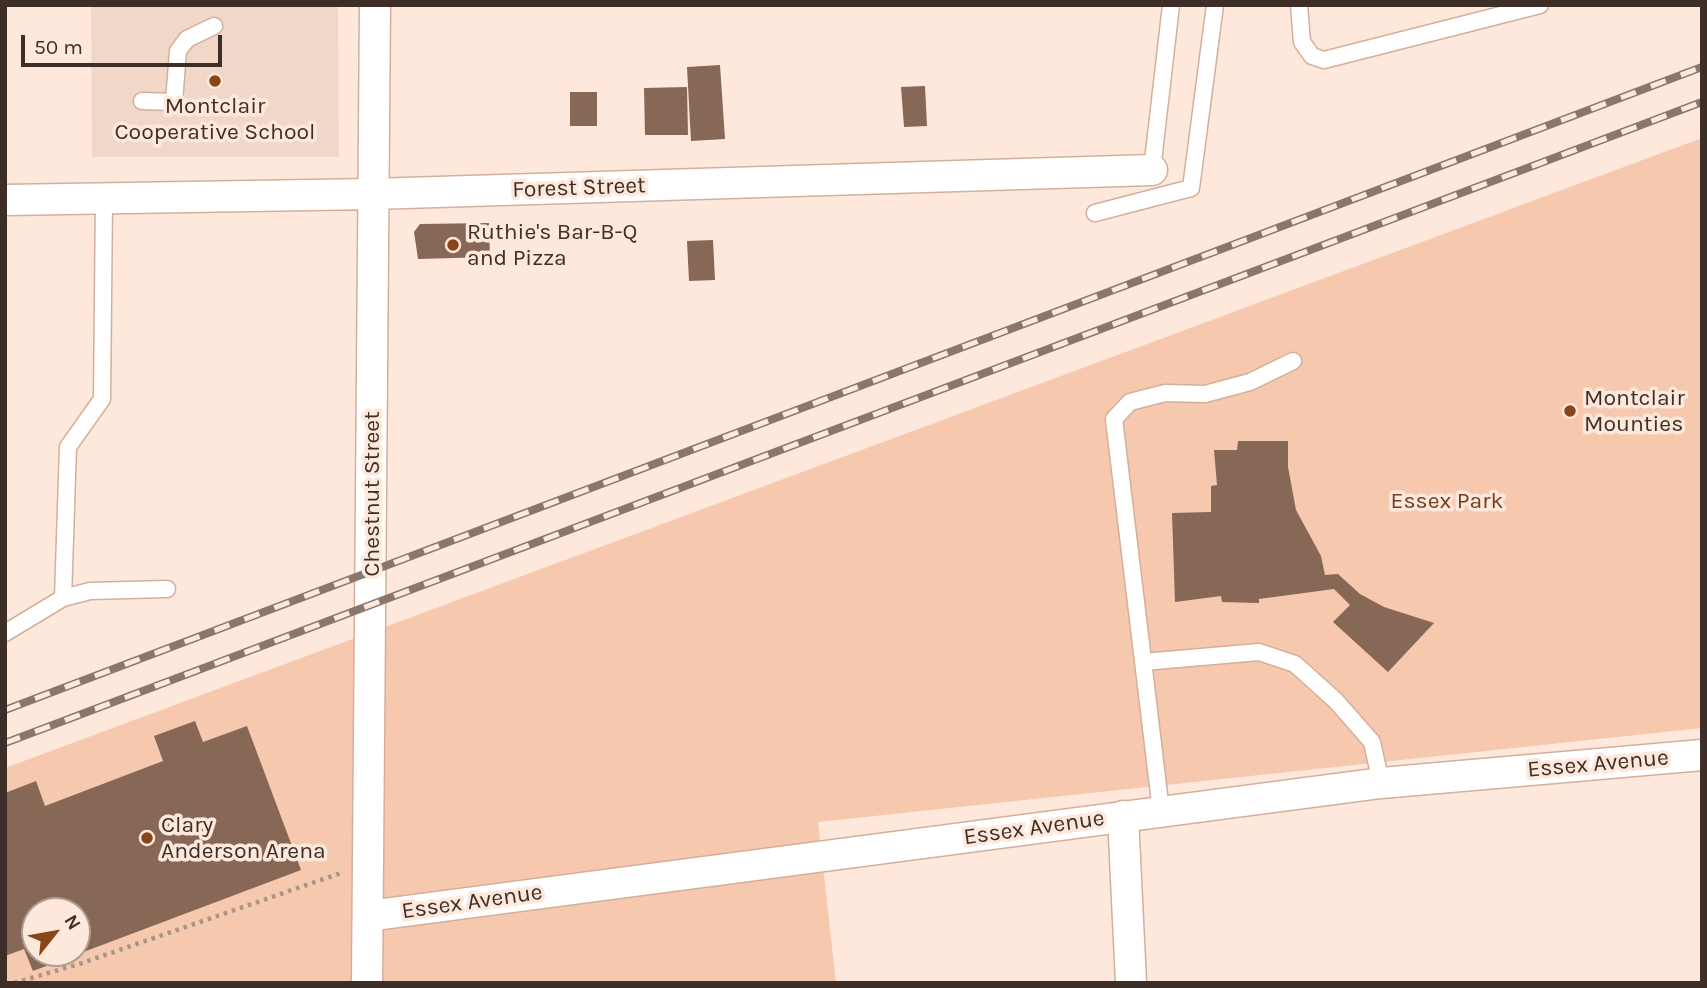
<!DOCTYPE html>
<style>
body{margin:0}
#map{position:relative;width:1707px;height:988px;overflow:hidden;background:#fee8db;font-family:Karla,sans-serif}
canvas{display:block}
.frame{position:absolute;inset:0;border:7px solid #3d2f27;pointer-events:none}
.north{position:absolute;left:21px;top:897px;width:70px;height:70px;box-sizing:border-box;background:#fee8db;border:2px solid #b19e93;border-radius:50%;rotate:59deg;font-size:19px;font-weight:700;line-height:28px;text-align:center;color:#3d2f27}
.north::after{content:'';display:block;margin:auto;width:24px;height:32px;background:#884517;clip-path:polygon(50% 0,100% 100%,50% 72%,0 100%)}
.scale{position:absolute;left:21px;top:35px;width:201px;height:32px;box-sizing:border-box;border:4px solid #3d2f27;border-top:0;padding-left:9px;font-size:21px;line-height:24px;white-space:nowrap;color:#3d2f27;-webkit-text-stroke:5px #fee8db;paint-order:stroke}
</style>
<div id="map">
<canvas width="1707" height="988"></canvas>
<div class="frame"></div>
<div class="north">N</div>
<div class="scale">50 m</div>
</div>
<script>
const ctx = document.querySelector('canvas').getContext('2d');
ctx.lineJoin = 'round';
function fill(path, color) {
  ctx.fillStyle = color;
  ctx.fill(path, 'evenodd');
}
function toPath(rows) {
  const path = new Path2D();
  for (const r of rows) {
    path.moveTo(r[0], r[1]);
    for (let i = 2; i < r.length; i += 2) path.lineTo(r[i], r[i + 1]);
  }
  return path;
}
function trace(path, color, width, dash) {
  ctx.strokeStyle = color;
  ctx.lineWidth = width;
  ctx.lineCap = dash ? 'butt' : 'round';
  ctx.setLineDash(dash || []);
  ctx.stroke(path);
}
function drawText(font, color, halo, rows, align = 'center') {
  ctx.font = font + ' Karla,sans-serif';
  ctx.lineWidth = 7;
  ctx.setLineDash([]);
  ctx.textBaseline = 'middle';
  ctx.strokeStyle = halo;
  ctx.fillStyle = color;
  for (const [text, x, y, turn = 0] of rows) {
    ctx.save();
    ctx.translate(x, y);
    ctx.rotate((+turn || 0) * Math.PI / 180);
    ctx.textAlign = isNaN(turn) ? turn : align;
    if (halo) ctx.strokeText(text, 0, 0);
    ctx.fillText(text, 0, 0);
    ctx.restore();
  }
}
const built = toPath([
 [91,5,338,5,339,157,92,157]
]);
const green = toPath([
 [1702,138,1702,728,818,822,836,983,5,983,5,768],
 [35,911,77,911,77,953,35,953]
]);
const building = toPath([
 [720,65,725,139,691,141,687,67],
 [925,86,927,126,904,127,901,87],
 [687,87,688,135,645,135,644,88],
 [570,92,597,92,597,126,570,126],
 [489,223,490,257,418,259,414,232,420,224],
 [713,240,715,280,689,281,687,241],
 [1238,441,1288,441,1288,467,1296,510,1321,556,1325,575,1338,574,1360,594,1384,607,1434,623,1388,672,1333,622,1350,605,1334,589,1259,599,1259,603,1222,602,1221,596,1175,602,1172,513,1211,512,1211,486,1217,485,1214,450,1237,450],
 [195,721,203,742,247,726,301,870,33,971,24,949,5,956,5,793,36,781,45,806,163,761,154,736],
 [35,911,77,911,77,953,35,953]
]);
const path = toPath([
 [14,983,79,964,341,873]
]);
const service = toPath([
 [1299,5,1302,42,1312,56,1324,60,1540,5],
 [142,101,174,102,178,51,187,39,214,26],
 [1152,170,1171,5],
 [1095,213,1191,188,1215,5],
 [63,598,68,447,102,399,104,198],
 [5,633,63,598,90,591,167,589],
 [1143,662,1259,652,1295,664,1336,701,1372,742,1381,783],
 [1161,811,1114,419,1130,402,1165,393,1205,394,1250,382,1293,361]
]);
const minor = toPath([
 [5,200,372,194,1152,170],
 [1123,816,1131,983],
 [368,916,1381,783,1702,755],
 [367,983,375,5]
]);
const rail = toPath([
 [5,710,1702,67],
 [5,743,1702,102]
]);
const markers = [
 [215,81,7,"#884517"],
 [453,245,7,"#884517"],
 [1570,411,7,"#884517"],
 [147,838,7,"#884517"]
];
const poiNames = [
 ["Montclair",215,106,"center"],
 ["Cooperative School",215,132,"center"],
 ["Ruthie's Bar-B-Q",467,232],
 ["and Pizza",467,258],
 ["Montclair",1584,398],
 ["Mounties",1584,424],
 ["Clary",161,825],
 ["Anderson Arena",161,851]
];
const streetNames = [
 ["Forest Street",579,188,-2],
 ["Chestnut Street",372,494,-90],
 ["Essex Avenue",1598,764,-5],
 ["Essex Avenue",1034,828,-8],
 ["Essex Avenue",472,902,-8]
];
const parkNames = [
 ["Essex Park",1447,501]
];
fill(built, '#f1d7c8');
fill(green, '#f6c8ae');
fill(building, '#876755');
trace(service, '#d3af9c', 19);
trace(minor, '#d3af9c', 33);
trace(path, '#a8958a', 4.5, [3.5, 5]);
trace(service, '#fff', 16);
trace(minor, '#fff', 30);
trace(rail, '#89776d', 8);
trace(rail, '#fee8db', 5, [16]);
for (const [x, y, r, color] of markers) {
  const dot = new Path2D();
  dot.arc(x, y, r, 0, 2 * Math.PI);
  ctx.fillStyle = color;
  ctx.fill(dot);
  trace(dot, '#fee8db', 2.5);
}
drawText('23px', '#3d2f27', '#fee8db', poiNames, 'left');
drawText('23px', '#3d2f27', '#fee8db', streetNames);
drawText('23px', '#723e1d', '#fee8db', parkNames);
</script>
